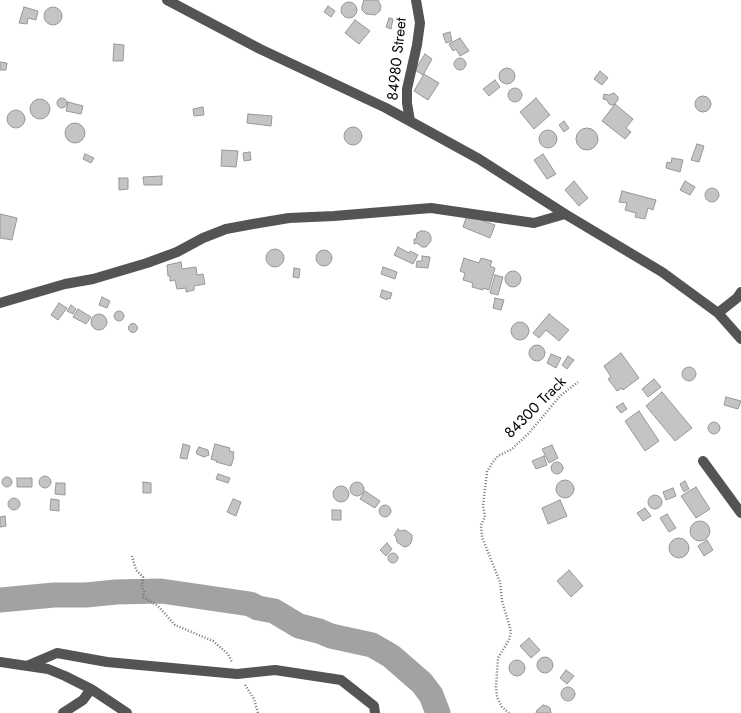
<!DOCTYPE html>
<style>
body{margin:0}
canvas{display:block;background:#fff}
</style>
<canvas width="741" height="713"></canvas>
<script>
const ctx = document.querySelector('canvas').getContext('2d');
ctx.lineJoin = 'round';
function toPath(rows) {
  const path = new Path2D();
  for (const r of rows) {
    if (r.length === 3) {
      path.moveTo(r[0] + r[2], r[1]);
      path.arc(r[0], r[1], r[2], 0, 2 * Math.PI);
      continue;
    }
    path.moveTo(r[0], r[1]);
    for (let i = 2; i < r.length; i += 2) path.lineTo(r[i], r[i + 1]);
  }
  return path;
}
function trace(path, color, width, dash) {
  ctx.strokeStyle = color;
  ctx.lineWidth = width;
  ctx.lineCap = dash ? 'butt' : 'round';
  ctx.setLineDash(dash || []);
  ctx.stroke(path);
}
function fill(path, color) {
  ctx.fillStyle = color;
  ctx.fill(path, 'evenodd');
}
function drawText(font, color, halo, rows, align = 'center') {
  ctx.font = font + ' Jost,sans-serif';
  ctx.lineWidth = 3.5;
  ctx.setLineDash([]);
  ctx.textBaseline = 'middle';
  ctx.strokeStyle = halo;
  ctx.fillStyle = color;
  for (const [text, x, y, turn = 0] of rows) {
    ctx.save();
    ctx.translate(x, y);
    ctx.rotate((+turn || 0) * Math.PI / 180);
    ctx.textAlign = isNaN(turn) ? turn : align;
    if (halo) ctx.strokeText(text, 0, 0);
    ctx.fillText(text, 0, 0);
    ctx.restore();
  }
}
const river = toPath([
 [0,600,54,595,86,595,116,592,161,591,250,604,258,608,274,611,299,626,319,631,331,636,372,645,391,656,422,683,431,695,438,713]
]);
const building = toPath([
 [364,0,378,0,381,6,380,11,375,15,366,14,362,10,362,6,364,0],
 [349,10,8],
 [328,6,335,11,331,17,324,12,328,6],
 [24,7,38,11,36,20,28,18,27,24,19,23,24,7],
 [53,16,9],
 [389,18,393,19,391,29,386,27,389,18],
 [355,20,370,31,359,44,345,33,355,20],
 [450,32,452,41,446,43,443,34,450,32],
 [460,38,469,51,460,56,456,49,453,51,449,44,460,38],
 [114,44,124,45,123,61,113,61,114,44],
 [425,54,432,59,423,75,415,70,425,54],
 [460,64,6],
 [0,62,7,63,6,70,0,70,0,62],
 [507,76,8],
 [600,71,608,78,602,85,594,79,600,71],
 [424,74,439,83,428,100,414,91,424,74],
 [495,80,500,87,489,96,483,89,495,80],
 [515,95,7],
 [614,93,618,97,618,100,614,105,611,105,609,104,607,100,603,99,604,94,609,95,614,93],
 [703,104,8],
 [62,103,5],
 [536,98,550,115,534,129,520,112,536,98],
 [40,109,10],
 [68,102,83,106,81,114,66,111,68,102],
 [615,104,633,119,626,128,631,132,625,139,602,121,615,104],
 [203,107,204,115,194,116,193,109,203,107],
 [16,119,9],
 [248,114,272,116,271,126,247,123,248,114],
 [564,121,569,128,564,132,559,125,564,121],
 [75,133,10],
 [353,136,9],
 [587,139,11],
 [548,139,9],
 [697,144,704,146,699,162,691,160,697,144],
 [222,150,238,151,236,167,221,166,222,150],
 [250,152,251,160,244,161,243,153,250,152],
 [85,154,94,158,91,163,83,159,85,154],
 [543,154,556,174,547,179,534,160,543,154],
 [672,158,683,160,680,172,666,168,667,162,671,163,672,158],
 [162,176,162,185,144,185,143,177,162,176],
 [119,178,128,178,128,189,119,190,119,178],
 [574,181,588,198,579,206,565,190,574,181],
 [685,181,695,187,690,195,680,190,685,181],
 [712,195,7],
 [622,191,656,200,653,210,648,208,645,219,635,217,636,213,625,210,627,203,619,202,622,191],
 [0,214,17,218,12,240,0,238,0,214],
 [467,215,495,225,490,238,463,227,467,215],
 [421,231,425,231,429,233,431,237,431,241,426,247,422,247,417,243,414,244,414,239,416,239,417,233,421,231],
 [398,247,409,253,410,251,418,255,413,264,394,255,398,247],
 [275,258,9],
 [324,258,8],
 [422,256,430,257,428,268,416,267,417,261,422,261,422,256],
 [464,258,479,263,481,258,492,261,490,266,495,268,489,290,483,288,483,290,472,287,473,283,463,280,465,273,460,271,464,258],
 [181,262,182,269,196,267,197,275,203,274,205,284,194,286,194,290,186,292,186,288,177,289,175,280,170,281,170,276,168,276,167,265,181,262],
 [383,267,397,272,395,279,381,274,383,267],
 [294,268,300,269,299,278,293,277,294,268],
 [513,279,8],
 [495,275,503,277,498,295,490,293,495,275],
 [382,290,392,293,390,299,387,298,387,300,380,297,382,290],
 [102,297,110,301,107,308,99,305,102,297],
 [495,298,504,300,501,310,493,308,495,298],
 [59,303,67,308,58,320,51,315,59,303],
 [71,305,76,309,73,314,67,311,71,305],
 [78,309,91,317,86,324,73,317,78,309],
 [119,316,5],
 [99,322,8],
 [549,314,569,330,559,341,546,330,539,338,533,333,549,314],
 [520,331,9],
 [133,328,4.5],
 [537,353,8],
 [621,353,639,378,623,390,622,388,617,391,608,379,611,377,604,366,621,353],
 [551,354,561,358,556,368,547,363,551,354],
 [568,356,574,360,567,369,562,365,568,356],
 [689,374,7],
 [654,379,661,387,648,397,642,389,654,379],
 [662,392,692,428,675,441,646,406,662,392],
 [726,397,741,401,738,409,724,405,726,397],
 [623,403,627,409,621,413,616,407,623,403],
 [639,411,659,441,645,451,625,421,639,411],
 [714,428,6],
 [183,444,190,446,187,459,180,458,183,444],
 [215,444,230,448,229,451,234,452,233,456,234,457,231,466,216,462,217,461,211,459,215,444],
 [552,445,558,458,549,463,542,449,552,445],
 [199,447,208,450,209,455,204,457,197,454,196,452,199,447],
 [544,456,547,465,536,469,532,461,544,456],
 [557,468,6],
 [218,474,230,478,228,483,216,479,218,474],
 [45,482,6],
 [7,482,5],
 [17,478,32,478,32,487,17,487,17,478],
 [565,489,9],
 [685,481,689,489,684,492,680,484,685,481],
 [143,482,151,483,151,493,143,493,143,482],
 [357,489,7],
 [56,483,65,483,65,495,55,494,56,483],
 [341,494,8],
 [696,487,710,509,696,518,681,496,696,487],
 [673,488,676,496,666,500,663,492,673,488],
 [365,491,380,501,375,508,360,499,365,491],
 [655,502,7],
 [14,504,6],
 [51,499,59,500,59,511,50,510,51,499],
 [233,499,241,502,236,516,227,512,233,499],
 [560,500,567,516,548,524,542,508,560,500],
 [385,511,6],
 [645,508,651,516,643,521,637,513,645,508],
 [332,510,341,510,341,520,332,520,332,510],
 [667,514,676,528,669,532,660,518,667,514],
 [5,516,6,526,0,527,0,517,5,516],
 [700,531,10],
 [398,529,400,531,405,530,412,535,412,539,411,543,408,546,404,547,397,542,396,537,394,535,398,529],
 [679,548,10],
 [707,540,713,550,704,556,698,546,707,540],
 [387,543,392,549,386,556,380,550,387,543],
 [393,558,5],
 [569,570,583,586,571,597,557,581,569,570],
 [529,638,540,650,531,658,520,646,529,638],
 [545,665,8],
 [517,668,8],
 [566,670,574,676,567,684,560,678,566,670],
 [568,694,7],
 [543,705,547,706,550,708,551,713,536,713,537,710,543,705]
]);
const path = toPath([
 [132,556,136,570,143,577,142,587,144,592,143,597,158,606,175,625,213,641,228,654,232,662],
 [245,685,254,699,258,713],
 [509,713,502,707,497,697,496,687,498,658,509,640,511,632,509,624,502,601,500,582,482,537,481,525,485,517,483,506,487,472,492,463,498,456,512,449,529,433,560,396,578,382]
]);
const minor = toPath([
 [167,0,260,49,386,108,479,159,565,214,662,272,718,313,741,339],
 [410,121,407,103,407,89,417,45,420,23,416,0],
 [0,303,65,284,93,279,147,263,177,252,203,238,226,229,253,224,289,218,334,216,431,208,534,223,565,214],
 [718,313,737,298,741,292],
 [703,461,741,513],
 [0,662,48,669,65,676,91,689,127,713],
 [29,665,57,653,107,662,237,674,275,670,341,680,374,706,375,713],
 [63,713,83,700,91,689]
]);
const streetNames = [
 ["84980 Street",398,59,-84],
 ["84300 Track",536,408,-45]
];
trace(river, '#a2a2a2', 25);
fill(building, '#c4c4c4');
trace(building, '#989898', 1);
trace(path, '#767676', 2.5, [1, 2]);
trace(minor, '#545454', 10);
drawText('15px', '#000', '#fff', streetNames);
</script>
